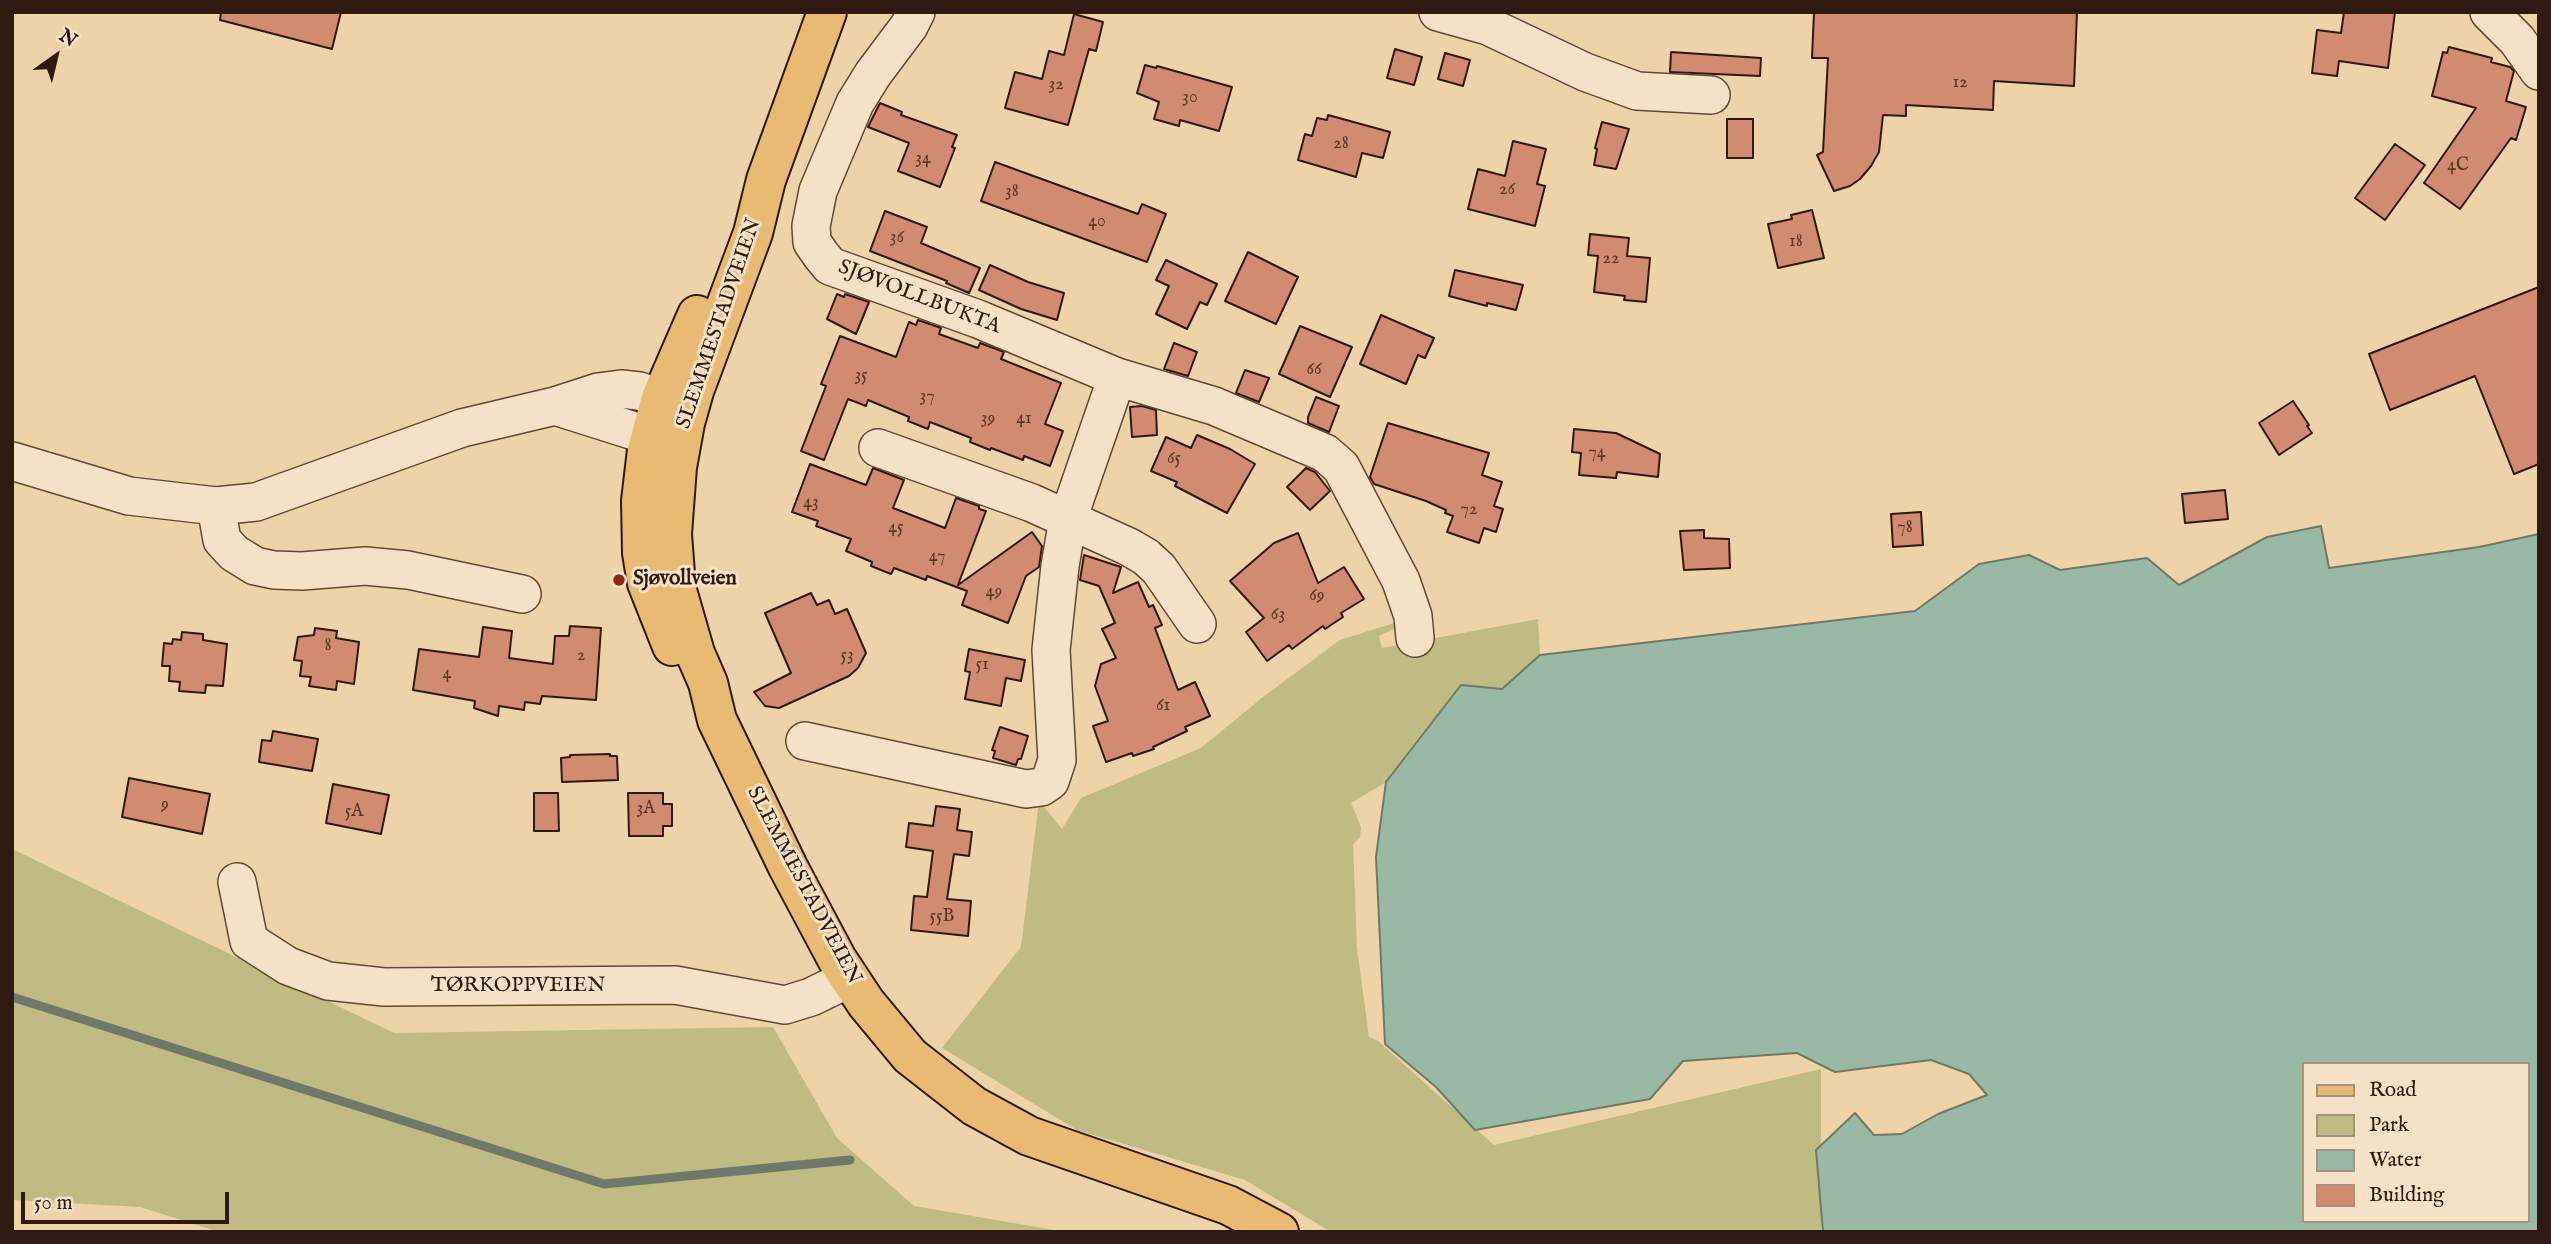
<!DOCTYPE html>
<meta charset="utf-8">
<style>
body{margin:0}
#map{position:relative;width:2551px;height:1244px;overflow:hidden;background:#efd3a8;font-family:"IM FELL English",serif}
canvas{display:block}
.frame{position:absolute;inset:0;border:14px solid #301910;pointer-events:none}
.legend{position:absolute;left:2302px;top:1062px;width:228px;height:161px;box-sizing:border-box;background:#f5e2c6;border:2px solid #a6927d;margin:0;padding:9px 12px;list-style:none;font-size:21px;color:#301910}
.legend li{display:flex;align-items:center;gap:14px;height:35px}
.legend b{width:35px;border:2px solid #a6927d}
.north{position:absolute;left:21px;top:21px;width:70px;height:70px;-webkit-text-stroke:5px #f5e2c6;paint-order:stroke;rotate:34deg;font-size:19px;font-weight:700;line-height:28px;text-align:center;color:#301910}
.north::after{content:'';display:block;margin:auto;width:24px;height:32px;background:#301910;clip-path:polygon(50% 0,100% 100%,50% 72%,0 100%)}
.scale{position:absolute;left:21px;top:1192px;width:208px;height:32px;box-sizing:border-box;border:4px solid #301910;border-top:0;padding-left:9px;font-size:21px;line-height:24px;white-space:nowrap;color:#301910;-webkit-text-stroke:5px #f5e2c6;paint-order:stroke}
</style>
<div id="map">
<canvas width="2551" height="1244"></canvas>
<div class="frame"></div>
<ul class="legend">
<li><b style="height:9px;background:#e8ba74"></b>Road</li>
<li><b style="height:19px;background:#c0ba83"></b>Park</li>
<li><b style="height:19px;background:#9ab9a4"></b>Water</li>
<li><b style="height:19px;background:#d18b70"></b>Building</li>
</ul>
<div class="north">N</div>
<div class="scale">50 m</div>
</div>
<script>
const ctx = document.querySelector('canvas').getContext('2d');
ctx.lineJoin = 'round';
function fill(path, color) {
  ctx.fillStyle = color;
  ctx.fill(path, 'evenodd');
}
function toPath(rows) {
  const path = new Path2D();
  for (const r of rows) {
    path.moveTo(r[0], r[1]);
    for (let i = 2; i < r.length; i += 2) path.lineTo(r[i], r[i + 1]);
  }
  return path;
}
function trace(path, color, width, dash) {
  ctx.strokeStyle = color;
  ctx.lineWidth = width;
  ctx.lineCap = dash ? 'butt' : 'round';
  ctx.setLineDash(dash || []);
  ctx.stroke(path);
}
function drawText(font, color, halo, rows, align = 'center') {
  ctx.font = font + ' "IM FELL English",serif';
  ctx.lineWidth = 6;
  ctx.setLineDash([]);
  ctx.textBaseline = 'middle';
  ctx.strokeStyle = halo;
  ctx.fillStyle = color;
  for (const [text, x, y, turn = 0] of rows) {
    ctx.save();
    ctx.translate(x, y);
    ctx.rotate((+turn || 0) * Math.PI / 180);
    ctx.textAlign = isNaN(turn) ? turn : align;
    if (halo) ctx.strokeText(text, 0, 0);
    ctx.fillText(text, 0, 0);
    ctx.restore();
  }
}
const green = toPath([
 [1538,619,1540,655,1502,689,1461,685,1386,782,1351,803,1361,827,1360,837,1353,845,1357,948,1369,1037,1378,1041,1494,1145,1821,1069,1821,1232,1331,1232,1245,1180,1077,1130,942,1048,1021,947,1039,801,1062,829,1081,798,1201,748,1263,697,1340,640,1397,622,1398,627,1379,636,1382,648],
 [12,849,394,1033,773,1027,837,1138,914,1206,1066,1232,219,1232,140,1207,12,1200]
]);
const water = toPath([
 [2321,526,2329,568,2479,547,2539,534,2539,1232,1823,1232,1816,1150,1855,1113,1874,1135,1902,1134,1938,1114,1987,1095,1969,1074,1931,1060,1835,1072,1797,1053,1683,1061,1650,1099,1475,1130,1436,1087,1385,1044,1376,857,1386,782,1461,685,1502,689,1540,655,1915,611,1979,564,2029,555,2060,570,2147,558,2179,585,2267,537,2321,526],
 [2304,1064,2528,1064,2528,1221,2304,1221,2304,1064]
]);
const stream = toPath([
 [12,997,604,1184,850,1160]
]);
const building = toPath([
 [221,12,341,12,332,49,220,20,221,12],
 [1814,12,2077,12,2074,86,1994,81,1993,110,1906,105,1906,116,1883,115,1879,152,1871,166,1860,179,1850,186,1834,191,1817,155,1823,152,1828,58,1812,58,1814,12],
 [2344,12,2395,12,2388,68,2339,61,2337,76,2312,73,2317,30,2341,33,2344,12],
 [1074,14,1103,22,1096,51,1089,49,1068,125,1005,108,1015,72,1042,79,1049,51,1064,55,1074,14],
 [2449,47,2492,58,2491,62,2510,67,2514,71,2506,101,2526,107,2516,140,2511,138,2460,209,2424,183,2476,108,2432,96,2443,52,2447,53,2449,47],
 [1395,49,1422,57,1414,85,1387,78,1395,49],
 [1671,52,1761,58,1760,76,1670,72,1671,52],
 [1445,53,1470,60,1463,86,1438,79,1445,53],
 [1145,65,1156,68,1157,66,1232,87,1219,131,1180,120,1179,126,1154,119,1159,102,1137,93,1145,65],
 [880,103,902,112,901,115,957,135,952,147,955,148,940,187,898,171,909,143,868,127,880,103],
 [1328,115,1390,132,1383,158,1362,153,1356,177,1298,160,1305,134,1312,136,1317,118,1327,120,1328,115],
 [1727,119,1753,119,1753,158,1727,158,1727,119],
 [1602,122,1629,129,1616,169,1594,165,1597,149,1595,148,1602,122],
 [1513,141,1546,149,1537,184,1545,186,1535,226,1468,209,1478,169,1505,176,1513,141],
 [2395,144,2425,165,2385,220,2355,198,2395,144],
 [995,162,1138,214,1142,204,1166,214,1147,262,981,201,995,162],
 [1812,210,1824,258,1778,268,1768,224,1792,219,1791,215,1812,210],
 [885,211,927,227,921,243,980,268,969,293,946,283,947,281,870,251,885,211],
 [1590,234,1629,238,1627,256,1650,258,1646,302,1624,300,1625,296,1594,292,1598,256,1588,255,1590,234],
 [1248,252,1298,277,1276,324,1225,301,1248,252],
 [1166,260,1217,284,1207,305,1200,302,1187,329,1156,314,1169,286,1156,280,1166,260],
 [990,265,1028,282,1064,293,1057,320,1021,309,979,290,990,265],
 [1455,270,1523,285,1516,310,1487,303,1487,306,1449,296,1455,270],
 [2539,287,2539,464,2514,474,2475,376,2390,410,2369,354,2539,287],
 [837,294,844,297,845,294,869,302,856,334,827,319,837,294],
 [1381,315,1434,338,1425,358,1418,355,1406,384,1360,364,1381,315],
 [918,320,941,328,939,334,978,348,980,343,1004,352,1001,359,1061,383,1045,424,1063,431,1050,466,1024,456,1023,460,991,448,990,450,970,442,971,438,930,422,928,429,908,421,909,417,868,400,866,406,848,399,824,460,801,451,826,386,821,384,840,336,896,357,909,322,916,325,918,320],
 [1300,326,1352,347,1330,397,1279,374,1300,326],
 [1174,343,1197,352,1188,376,1164,369,1174,343],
 [1245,370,1269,378,1259,402,1236,393,1245,370],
 [1316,397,1339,406,1329,432,1308,423,1308,417,1316,397],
 [2293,401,2309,425,2307,426,2312,433,2279,455,2259,423,2293,401],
 [1142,406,1156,410,1157,435,1132,437,1130,407,1142,406],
 [1388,423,1489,453,1482,475,1502,482,1494,506,1503,509,1496,532,1484,528,1479,543,1447,532,1453,516,1445,513,1446,510,1426,501,1374,484,1370,477,1388,423],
 [1574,429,1616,433,1660,454,1658,477,1617,472,1616,478,1579,475,1581,453,1572,452,1574,429],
 [1197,435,1230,449,1255,464,1227,513,1175,486,1177,482,1151,471,1166,437,1191,448,1197,435],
 [810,464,866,485,873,468,904,480,893,508,945,528,956,498,979,506,979,509,986,511,958,585,1032,532,1042,546,1039,567,1026,576,1008,623,962,605,967,591,927,576,926,580,894,568,891,574,871,566,872,562,846,551,851,539,816,526,818,521,792,512,810,464],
 [1306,468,1315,472,1330,491,1310,510,1287,487,1306,468],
 [2225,490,2228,519,2185,523,2182,494,2225,490],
 [1921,512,1923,545,1893,547,1891,514,1921,512],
 [1704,530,1704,538,1729,539,1730,568,1684,570,1680,531,1704,530],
 [1298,533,1318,583,1344,567,1364,599,1341,613,1343,617,1325,629,1323,626,1292,649,1289,645,1267,661,1246,632,1264,618,1230,581,1274,543,1298,533],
 [1084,555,1121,567,1113,593,1138,582,1149,607,1153,605,1162,625,1155,628,1178,690,1195,682,1210,716,1185,727,1187,731,1153,747,1154,749,1133,756,1132,753,1106,762,1093,726,1108,721,1095,686,1101,664,1116,658,1102,629,1115,623,1099,586,1080,580,1084,555],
 [811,593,817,605,829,600,835,614,847,609,866,653,858,668,849,676,779,708,765,706,754,692,791,673,765,613,811,593],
 [570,626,601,628,596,700,542,696,540,704,525,702,524,710,499,706,498,716,474,708,475,701,413,690,419,649,479,657,483,627,512,631,509,658,553,664,555,636,569,636,570,626],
 [315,628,337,631,336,638,359,642,354,684,337,681,336,690,309,686,311,677,300,676,302,661,294,660,298,637,314,635,315,628],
 [182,632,203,634,203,640,227,644,223,686,206,685,205,693,179,691,180,682,169,681,170,666,162,666,164,643,172,644,173,639,181,640,182,632],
 [969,649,1025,660,1021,681,1006,678,1001,706,965,699,970,672,965,671,969,649],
 [1000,727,1028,736,1021,759,1018,759,1016,765,993,758,995,751,992,750,1000,727],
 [273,731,318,739,312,771,259,762,262,740,271,741,273,731],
 [610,754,610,756,617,756,618,780,562,782,561,758,570,757,570,755,610,754],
 [129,778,210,794,202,834,122,817,129,778],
 [333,784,389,795,381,834,326,823,333,784],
 [534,793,558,793,559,831,534,831,534,793],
 [628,793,663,793,663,804,672,804,672,826,663,826,663,836,629,836,628,793],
 [936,806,960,809,957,830,972,832,969,856,954,854,947,899,971,901,968,936,911,930,914,896,927,897,933,851,906,847,909,823,933,826,936,806]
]);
const minor = toPath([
 [916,12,909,26,873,74,855,103,818,191,811,226,812,242,821,255,830,266,978,319,1117,377,1214,406,1325,453,1341,467,1401,581,1413,616,1415,638],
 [1438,12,1488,26,1585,72,1637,91,1711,95],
 [2489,12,2517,40,2539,71],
 [878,448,1032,503,1129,547,1146,557,1159,569,1197,624],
 [12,461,129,496,216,506,256,502,462,428,555,406,598,392,621,389,639,391,661,398,685,423,650,436,555,406],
 [216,506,222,540,234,553,255,566,274,570,302,571,365,566,408,570,522,594],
 [805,741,1026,789,1041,787,1050,781,1057,760,1051,650,1060,566,1068,519,1117,377],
 [237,882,249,941,288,966,328,981,384,987,675,985,785,1005,811,997,850,978]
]);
const major = toPath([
 [827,12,766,180,753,233,694,391,685,423,677,467,672,534,676,587,695,653,708,683,717,720,788,867,837,959,866,1003,910,1056,974,1106,1029,1136,1228,1205,1279,1232],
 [672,646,647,583,642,553,641,501,647,450,661,398,697,315]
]);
const markers = [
 [619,580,7,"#8f2418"]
];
const numberNames = [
 ["12",1960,83],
 ["32",1056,85],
 ["30",1190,98],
 ["28",1341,144],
 ["34",923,159],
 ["4C",2458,166],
 ["26",1507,190],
 ["38",1012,192],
 ["40",1097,222],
 ["36",897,238],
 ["18",1796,242],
 ["22",1611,259],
 ["66",1314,370],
 ["35",861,376],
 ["37",927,397],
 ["39",988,419],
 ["41",1024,419],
 ["74",1597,453],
 ["65",1174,459],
 ["43",811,503],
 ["72",1469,510],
 ["45",896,528],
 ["78",1905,528],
 ["47",937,557],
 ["49",994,592],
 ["69",1317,596],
 ["63",1278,615],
 ["8",328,646],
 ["2",581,656],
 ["53",847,656],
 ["51",982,665],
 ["4",447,674],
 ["61",1163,706],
 ["9",165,805],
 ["3A",646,809],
 ["5A",354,812],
 ["55B",942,917]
];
const streetNames = [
 ["SJØVOLLBUKTA",919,298,21],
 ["SLEMMESTADVEIEN",720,324,-71],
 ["SLEMMESTADVEIEN",803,886,62],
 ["TØRKOPPVEIEN",518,987]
];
const poiNames = [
 ["Sjøvollveien",633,580]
];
fill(green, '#c0ba83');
fill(water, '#9ab9a4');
trace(water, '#707969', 2);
trace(stream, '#707969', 9);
fill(building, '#d18b70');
trace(building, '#301910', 2);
trace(minor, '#604836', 40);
trace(major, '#301910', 42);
trace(minor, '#f5e2c6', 37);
trace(major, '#e8ba74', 38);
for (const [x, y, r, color] of markers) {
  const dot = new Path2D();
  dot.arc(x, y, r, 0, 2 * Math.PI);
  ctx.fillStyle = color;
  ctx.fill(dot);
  trace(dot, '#f5e2c6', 2.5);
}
drawText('18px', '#583628', null, numberNames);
drawText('21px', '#301910', '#f5e2c6', streetNames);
drawText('bold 21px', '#301910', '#f5e2c6', poiNames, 'left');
</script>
